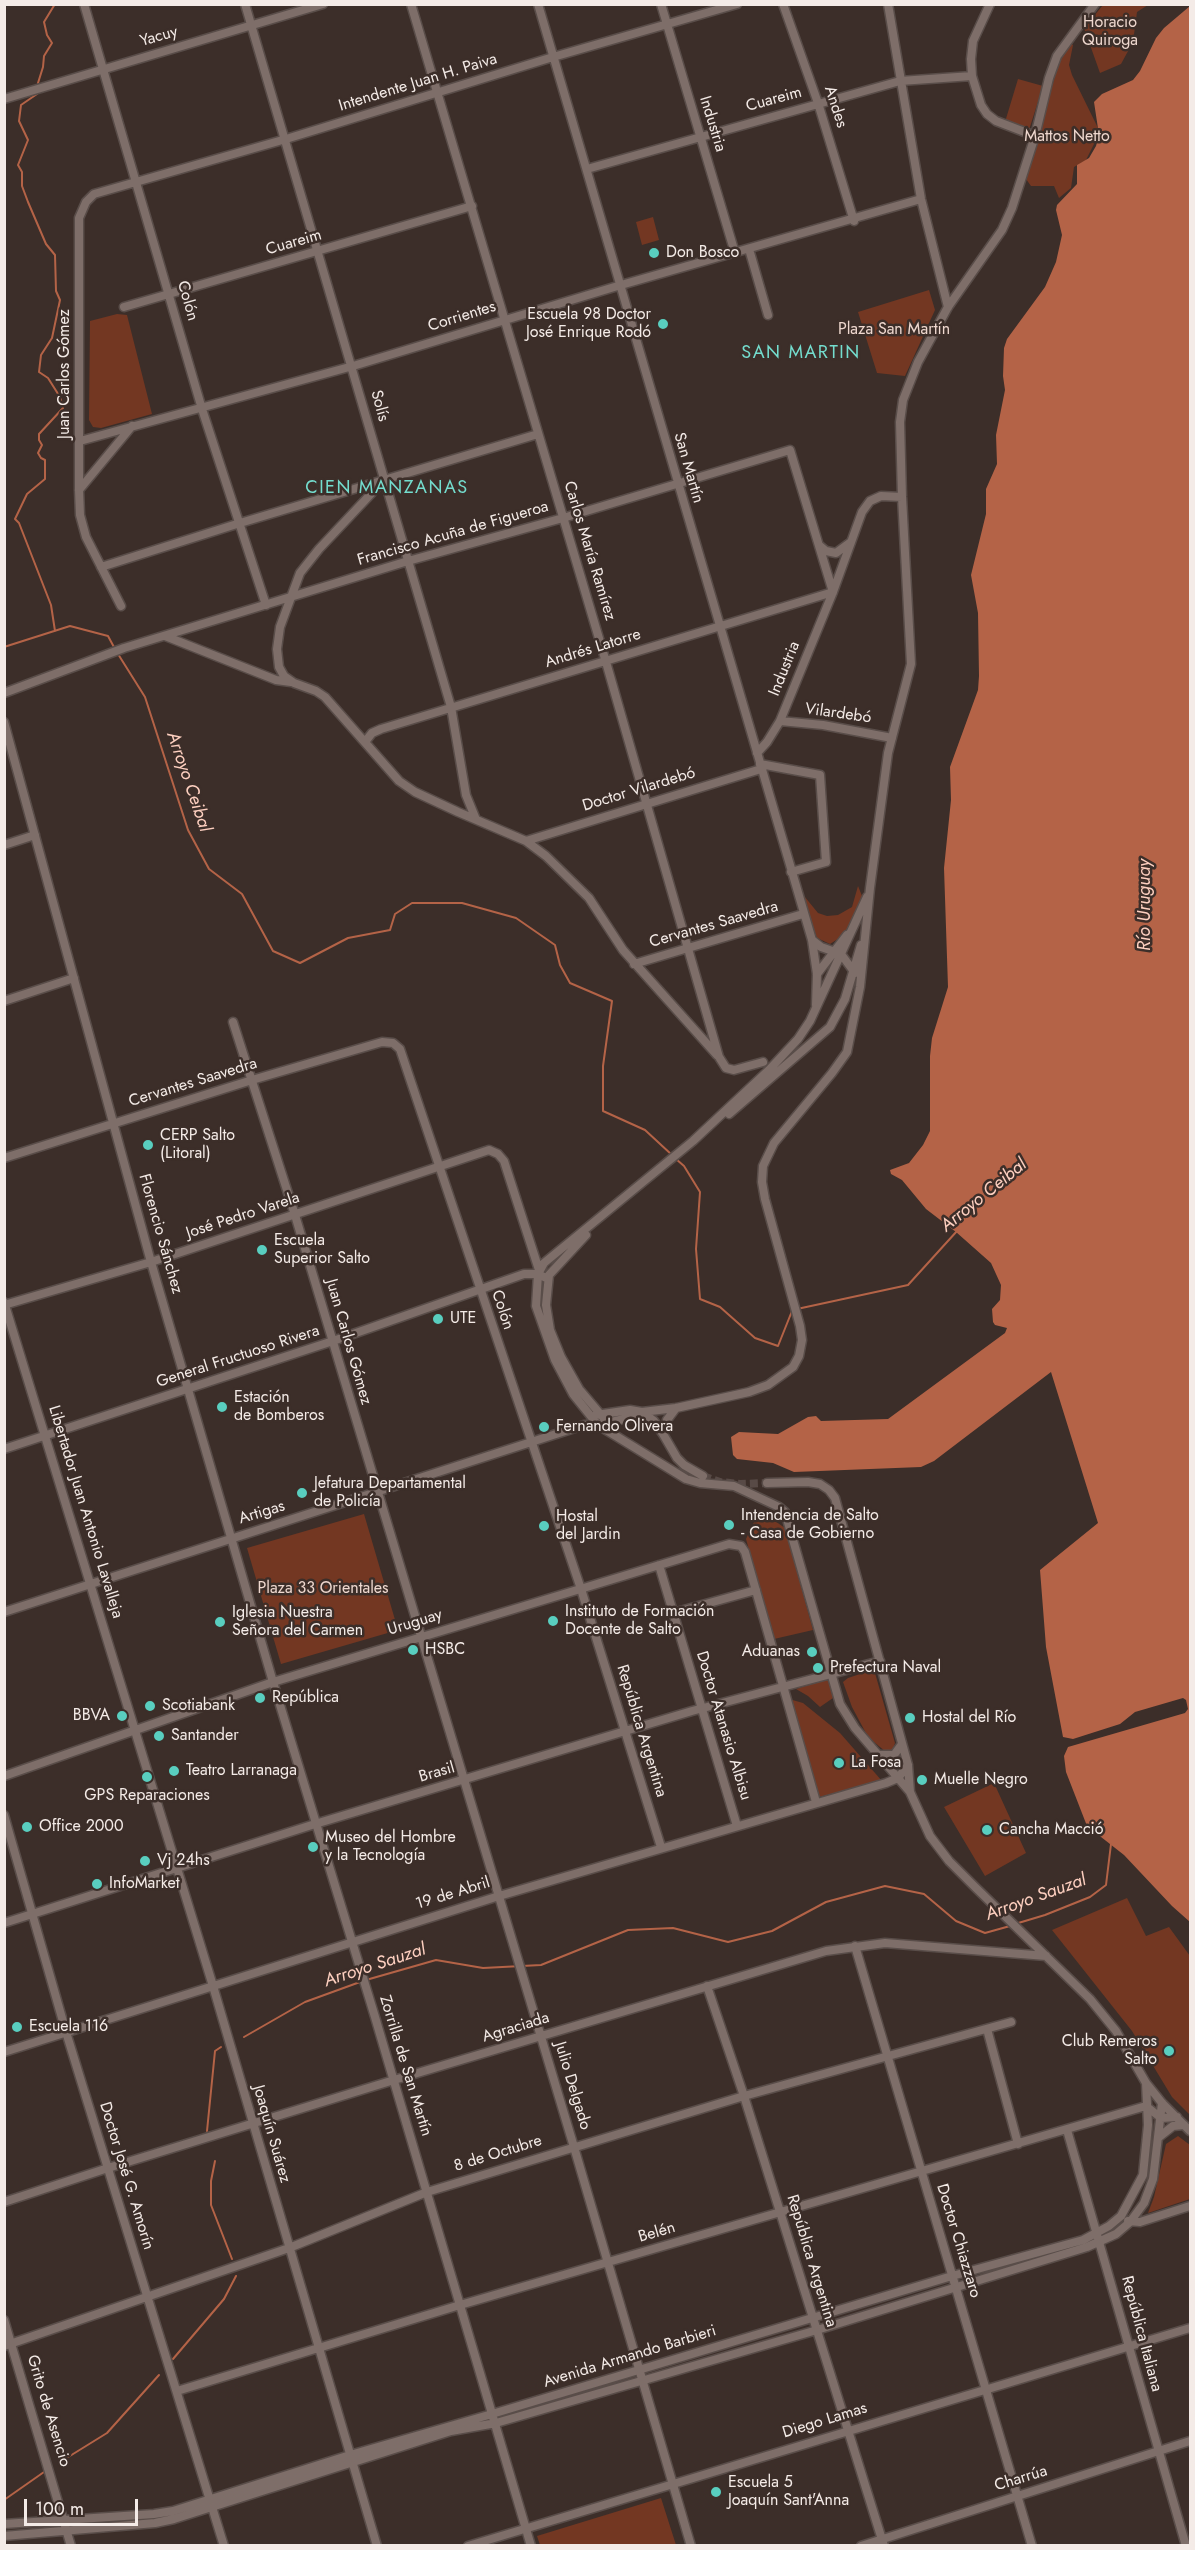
<!DOCTYPE html>
<meta charset="utf-8">
<style>
body{margin:0}
#map{position:relative;width:1195px;height:2550px;overflow:hidden;background:#3c2e29;font-family:Jost,sans-serif}
canvas{display:block}
.frame{position:absolute;inset:0;border:6px solid #f4ebe7;pointer-events:none}
.scale{position:absolute;left:24px;top:2499px;width:114px;height:27px;box-sizing:border-box;border:3px solid #f4ebe7;border-top:0;padding-left:8px;font-size:18px;line-height:21px;white-space:nowrap;color:#f4ebe7;-webkit-text-stroke:4px #3c2e29;paint-order:stroke}
</style>
<div id="map">
<canvas width="1195" height="2550"></canvas>
<div class="frame"></div>
<div class="scale">100 m</div>
</div>
<script>
const ctx = document.querySelector('canvas').getContext('2d');
ctx.lineJoin = 'round';
function fill(path, color) {
  ctx.fillStyle = color;
  ctx.fill(path, 'evenodd');
}
function toPath(rows) {
  const path = new Path2D();
  for (const r of rows) {
    path.moveTo(r[0], r[1]);
    for (let i = 2; i < r.length; i += 2) path.lineTo(r[i], r[i + 1]);
  }
  return path;
}
function trace(path, color, width, dash) {
  ctx.strokeStyle = color;
  ctx.lineWidth = width;
  ctx.lineCap = dash ? 'butt' : 'round';
  ctx.setLineDash(dash || []);
  ctx.stroke(path);
}
function drawText(font, color, halo, rows, align = 'center') {
  ctx.font = font + ' Jost,sans-serif';
  ctx.lineWidth = 5;
  ctx.setLineDash([]);
  ctx.textBaseline = 'middle';
  ctx.strokeStyle = halo;
  ctx.fillStyle = color;
  for (const [text, x, y, turn = 0] of rows) {
    ctx.save();
    ctx.translate(x, y);
    ctx.rotate((+turn || 0) * Math.PI / 180);
    ctx.textAlign = isNaN(turn) ? turn : align;
    if (halo) ctx.strokeText(text, 0, 0);
    ctx.fillText(text, 0, 0);
    ctx.restore();
  }
}
const green = toPath([
 [1103,5,1148,5,1137,12,1133,42,1121,64,1100,73,1084,28],
 [1070,43,1073,45,1069,65,1072,75,1098,128,1096,140,1086,160,1074,167,1071,188,1059,198,1054,186,1031,186,1026,179,1058,65],
 [1018,79,1043,86,1029,130,1005,122],
 [653,217,659,240,642,245,636,222],
 [929,290,935,310,905,376,877,373,858,312],
 [117,314,127,315,152,414,101,428,93,427,89,420,90,321],
 [858,886,862,896,861,906,844,935,830,944,817,938,800,891,818,913,827,916,838,915,852,907],
 [364,1514,398,1630,281,1664,247,1548],
 [772,1519,785,1528,813,1630,774,1639,746,1539,754,1522],
 [872,1670,875,1673,895,1743,892,1752,886,1752,868,1737,852,1707,843,1682,848,1678],
 [828,1679,833,1698,820,1707,808,1696,796,1689],
 [789,1699,803,1703,840,1733,882,1781,819,1797],
 [994,1783,1026,1853,985,1876,944,1807],
 [1127,1898,1146,1936,1169,1927,1190,1956,1190,2115,1172,2097,1132,2031,1052,1930],
 [1178,2136,1190,2145,1190,2199,1148,2213,1154,2197,1166,2144],
 [661,2498,676,2545,540,2545,537,2536]
]);
const water = toPath([
 [1190,6,1190,1922,1172,1906,1124,1855,1087,1826,1066,1772,1064,1756,1068,1747,1185,1713,1188,1709,1186,1700,1183,1698,1135,1712,1120,1724,1073,1739,1063,1737,1046,1647,1040,1570,1098,1523,1051,1372,934,1461,921,1467,794,1472,773,1463,737,1459,733,1455,731,1437,739,1432,778,1434,808,1417,816,1416,821,1421,888,1419,1005,1333,1007,1328,995,1325,993,1322,992,1309,1000,1300,1001,1285,991,1263,956,1232,926,1209,902,1180,891,1174,890,1170,909,1163,923,1145,930,1131,930,1056,932,1038,948,987,944,868,951,800,950,767,978,690,979,676,978,613,971,575,986,514,986,489,997,464,996,435,1005,390,1003,376,1004,348,1007,339,1045,287,1056,262,1062,235,1056,210,1057,205,1077,184,1077,165,1089,158,1096,146,1099,135,1094,102,1102,94,1133,80,1140,71,1156,38,1164,28]
]);
const stream = toPath([
 [38,83,43,67,44,56,52,43,47,35,44,22,55,4],
 [37,94,21,105,19,121,28,140,18,165,22,172,22,186,28,202,46,244,55,255,56,291,60,300,52,338,41,355,39,372,48,378,60,397,63,408,39,434,39,440,42,445,38,453,41,458,45,460,45,479,27,494,15,519,19,523,51,605,55,631],
 [4,647,70,626,108,636,115,649],
 [118,654,145,697,188,830,209,869,242,894,273,951,300,963,348,938,390,930,395,914,412,903,462,903,516,918,555,945,560,965,570,983,612,1001,603,1066,603,1111,645,1130,672,1155],
 [676,1159,684,1166,700,1192,696,1249,700,1299,720,1307,755,1338,778,1346,792,1311],
 [797,1309,908,1285,957,1231],
 [1015,1924,1045,1915,1090,1897,1106,1885,1111,1844],
 [366,1980,436,1960,483,1968,541,1965,628,1930,673,1928,728,1942,772,1931,826,1902,885,1886,924,1894,956,1921,985,1933,1010,1926],
 [244,2037,305,2002,360,1982],
 [207,2131,215,2051,221,2047],
 [215,2161,211,2181,211,2205,232,2259],
 [173,2359,224,2299,236,2276],
 [65,2459,107,2433,159,2375],
 [4,2500,44,2472]
]);
const minorTunnel = toPath([
 [703,1476,720,1482,740,1484,767,1483]
]);
const minor = toPath([
 [84,4,202,409,266,605],
 [245,4,451,707,466,795,475,817],
 [411,4,606,662,719,1057,726,1068,734,1070,763,1062],
 [538,4,812,940,817,974,816,1005],
 [661,4,735,253],
 [783,4,818,103,854,221],
 [888,4,921,199,948,307],
 [990,4,973,41,971,59,972,76,981,105,987,114,996,121,1035,136],
 [4,99,323,4],
 [587,169,900,81,972,76],
 [749,249,768,315],
 [124,307,472,206],
 [80,441,353,366,621,285,921,199],
 [384,480,319,549,300,573,280,627,277,649,279,667,284,676,294,683,316,691,325,697,399,781,415,792,458,812,526,841,546,856,589,898,623,950,717,1055],
 [79,490,132,426],
 [820,546,826,551,836,553,851,542],
 [101,567,240,523,538,434],
 [121,606,86,537,80,515,79,490,79,218,86,202,94,194,286,139,553,57,737,4],
 [165,636,276,680,291,682],
 [4,693,124,648,408,561,563,518,790,450,833,592,381,729,372,733,365,742],
 [780,721,823,725,892,738],
 [4,722,151,1262,273,1682,375,2017,531,2546],
 [757,753,767,742,780,721,833,592,862,512,870,501,881,496,902,497],
 [760,764,820,775,826,862,791,872],
 [526,841,761,769],
 [4,845,35,835],
 [867,897,810,1021,798,1039,769,1070,693,1141,544,1263,538,1274,536,1306,555,1360,573,1394,598,1425,686,1479,700,1483,734,1486,779,1507,785,1512,840,1704,855,1728,910,1792],
 [812,940,821,947,841,954,855,973],
 [634,964,803,914],
 [817,974,847,935],
 [4,1001,74,978],
 [233,1022,295,1215,574,2147,691,2546],
 [729,1114,830,1027,845,999,861,945],
 [4,1158,252,1080,382,1042,393,1043,400,1049,581,1589,661,1847],
 [586,1235,549,1275,546,1305,550,1330,561,1357,579,1389,607,1422],
 [4,1302,213,1986,377,2546],
 [4,1305,151,1262,489,1150,498,1154,504,1161,539,1270],
 [676,1408,667,1420,663,1434,677,1458,684,1465,703,1476],
 [596,1415,630,1410,642,1412,654,1421,663,1434],
 [4,1449,333,1341,524,1274,538,1274,548,1279],
 [767,1483,808,1482,820,1484,829,1490,835,1498,908,1765,910,1792,930,1836,949,1861,975,1887,1090,1999,1116,2031,1146,2083,1162,2103,1190,2131],
 [659,1565,737,1826],
 [4,1612,584,1425,598,1425,633,1417,642,1412,676,1408,749,1392,768,1385,793,1367,799,1356,802,1340,800,1326,765,1199,762,1182,763,1166,774,1143,832,1073,847,1052,860,987,870,888,888,753,911,664,902,497,900,422,903,400,918,362,948,307,1002,230,1012,208,1035,136,1049,78,1057,56,1095,4],
 [673,1613,756,1590],
 [879,1755,894,1755,902,1744],
 [4,1776,273,1682,729,1544,741,1546,745,1552,816,1802],
 [4,1815,66,2032,224,2546],
 [4,1923,315,1824,692,1711,880,1661],
 [855,1946,1032,2546],
 [707,1986,744,2096,884,2546],
 [987,2029,1018,2144],
 [4,2052,499,1896,886,1783,898,1778,908,1765],
 [1067,2130,1186,2546],
 [1159,2137,1173,2126,1184,2125],
 [4,2202,108,2168,394,2080,826,1951,885,1943,1046,1956],
 [1128,2221,1140,2222,1190,2206],
 [4,2320,71,2546],
 [4,2346,289,2248,427,2192,744,2096,1011,2022],
 [177,2391,460,2305,1146,2106,1161,2118,1177,2117],
 [4,2524,154,2514,173,2511,350,2455,492,2414,952,2276,1083,2240,1109,2226,1121,2216,1143,2175,1148,2125,1146,2083],
 [4,2536,155,2523,174,2519,451,2431,496,2423,817,2330,1087,2247,1116,2234,1130,2222,1144,2203,1153,2179,1162,2103],
 [468,2546,1190,2328],
 [861,2546,1190,2441]
]);
const markers = [
 [654,253,6,"#59cebf"],
 [663,324,6,"#59cebf"],
 [148,1145,6,"#59cebf"],
 [262,1250,6,"#59cebf"],
 [438,1319,6,"#59cebf"],
 [222,1407,6,"#59cebf"],
 [544,1427,6,"#59cebf"],
 [302,1493,6,"#59cebf"],
 [729,1525,6,"#59cebf"],
 [544,1526,6,"#59cebf"],
 [553,1621,6,"#59cebf"],
 [220,1622,6,"#59cebf"],
 [413,1650,6,"#59cebf"],
 [812,1652,6,"#59cebf"],
 [818,1668,6,"#59cebf"],
 [260,1698,6,"#59cebf"],
 [150,1706,6,"#59cebf"],
 [122,1716,6,"#59cebf"],
 [910,1718,6,"#59cebf"],
 [159,1736,6,"#59cebf"],
 [839,1763,6,"#59cebf"],
 [174,1771,6,"#59cebf"],
 [147,1777,6,"#59cebf"],
 [922,1780,6,"#59cebf"],
 [27,1827,6,"#59cebf"],
 [987,1830,6,"#59cebf"],
 [313,1847,6,"#59cebf"],
 [145,1861,6,"#59cebf"],
 [97,1884,6,"#59cebf"],
 [17,2027,6,"#59cebf"],
 [1169,2051,6,"#59cebf"],
 [716,2492,6,"#59cebf"]
];
const parkNames = [
 ["Horacio",1110,23],
 ["Quiroga",1110,41],
 ["Mattos Netto",1067,137],
 ["Plaza San Martín",894,330],
 ["Plaza 33 Orientales",323,1589]
];
const streetNames = [
 ["Yacuy",159,37,-16],
 ["Intendente Juan H. Paiva",418,83,-17],
 ["Cuareim",774,100,-15],
 ["Andes",835,107,72],
 ["Industria",712,124,73],
 ["Cuareim",294,243,-16],
 ["Colón",187,301,74],
 ["Corrientes",462,317,-17],
 ["Juan Carlos Gómez",65,374,-90],
 ["Solís",379,406,75],
 ["San Martín",688,468,74],
 ["Francisco Acuña de Figueroa",453,534,-16],
 ["Carlos María Ramírez",589,551,73],
 ["Andrés Latorre",593,649,-17],
 ["Industria",785,669,-68],
 ["Vilardebó",838,714,8],
 ["Doctor Vilardebó",639,790,-17],
 ["Cervantes Saavedra",714,925,-16],
 ["Cervantes Saavedra",193,1083,-17],
 ["José Pedro Varela",243,1216,-18],
 ["Florencio Sánchez",160,1234,74],
 ["Colón",502,1310,72],
 ["Juan Carlos Gómez",348,1342,74],
 ["General Fructuoso Rivera",238,1357,-18],
 ["Libertador Juan Antonio Lavalleja",85,1512,73],
 ["Artigas",262,1513,-17],
 ["Uruguay",415,1623,-17],
 ["Doctor Atanasio Albisu",723,1726,73],
 ["República Argentina",641,1731,73],
 ["Brasil",437,1773,-16],
 ["19 de Abril",453,1894,-17],
 ["Agraciada",516,2028,-17],
 ["Zorrilla de San Martín",405,2066,73],
 ["Julio Delgado",572,2086,73],
 ["Joaquín Suárez",271,2134,74],
 ["8 de Octubre",498,2154,-17],
 ["Doctor José G. Amorín",126,2176,73],
 ["Belén",657,2233,-16],
 ["Doctor Chiazzaro",958,2241,73],
 ["República Argentina",811,2261,73],
 ["República Italiana",1141,2334,75],
 ["Avenida Armando Barbieri",630,2357,-17],
 ["Grito de Asencio",48,2411,73],
 ["Diego Lamas",825,2421,-17],
 ["Charrúa",1021,2479,-17]
];
const poiNames = [
 ["Don Bosco",666,253],
 ["Escuela 98 Doctor",651,315,"right"],
 ["José Enrique Rodó",651,333,"right"],
 ["CERP Salto",160,1136],
 ["(Litoral)",160,1154],
 ["Escuela",274,1241],
 ["Superior Salto",274,1259],
 ["UTE",450,1319],
 ["Estación",234,1398],
 ["de Bomberos",234,1416],
 ["Fernando Olivera",556,1427],
 ["Jefatura Departamental",314,1484],
 ["de Policía",314,1502],
 ["Intendencia de Salto",741,1516],
 ["- Casa de Gobierno",741,1534],
 ["Hostal",556,1517],
 ["del Jardin",556,1535],
 ["Instituto de Formación",565,1612],
 ["Docente de Salto",565,1630],
 ["Iglesia Nuestra",232,1613],
 ["Señora del Carmen",232,1631],
 ["HSBC",425,1650],
 ["Aduanas",800,1652,"right"],
 ["Prefectura Naval",830,1668],
 ["República",272,1698],
 ["Scotiabank",162,1706],
 ["BBVA",110,1716,"right"],
 ["Hostal del Río",922,1718],
 ["Santander",171,1736],
 ["La Fosa",851,1763],
 ["Teatro Larranaga",186,1771],
 ["Muelle Negro",934,1780],
 ["GPS Reparaciones",147,1796,"center"],
 ["Office 2000",39,1827],
 ["Cancha Macció",999,1830],
 ["Museo del Hombre",325,1838],
 ["y la Tecnología",325,1856],
 ["Vj 24hs",157,1861],
 ["InfoMarket",109,1884],
 ["Escuela 116",29,2027],
 ["Club Remeros",1157,2042,"right"],
 ["Salto",1157,2060,"right"],
 ["Escuela 5",728,2483],
 ["Joaquín Sant'Anna",728,2501]
];
const neighbourhoodNames = [
 ["SAN MARTIN",801,354],
 ["CIEN MANZANAS",387,489]
];
const waterNames = [
 ["Arroyo Ceibal",188,782,71],
 ["Río Uruguay",1146,905,-90],
 ["Arroyo Ceibal",984,1196,-39],
 ["Arroyo Sauzal",1036,1898,-20],
 ["Arroyo Sauzal",375,1966,-18]
];
fill(green, '#733722');
fill(water, '#b46347');
trace(stream, '#b46347', 2);
trace(minorTunnel, '#584a46', 8, [8, 4]);
trace(minor, '#594d49', 11);
trace(minor, '#7e6e69', 8);
for (const [x, y, r, color] of markers) {
  const dot = new Path2D();
  dot.arc(x, y, r, 0, 2 * Math.PI);
  ctx.fillStyle = color;
  ctx.fill(dot);
  trace(dot, '#3c2e29', 2);
}
drawText('16px', '#efd8cf', '#3c2e29', parkNames);
drawText('16px', '#f4ebe7', '#3c2e29', streetNames);
drawText('16px', '#f4ebe7', '#3c2e29', poiNames, 'left');
ctx.letterSpacing = '1.5px';
drawText('18px', '#74ddce', '#3c2e29', neighbourhoodNames);
ctx.letterSpacing = '0px';
drawText('italic 18px', '#fed0c0', '#3c2e29', waterNames);
</script>
